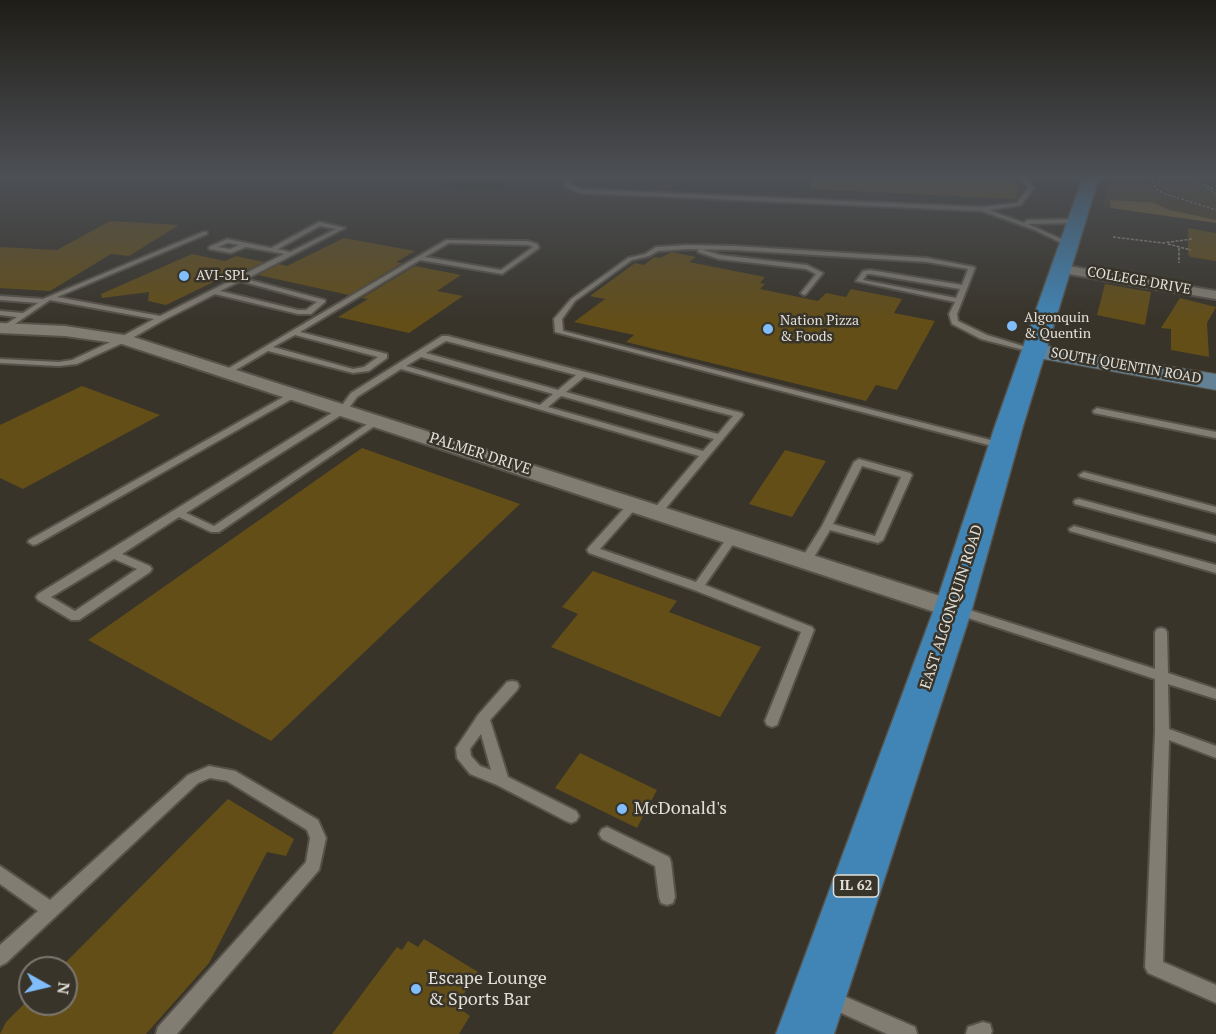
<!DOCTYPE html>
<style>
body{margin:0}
#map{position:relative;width:1216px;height:1034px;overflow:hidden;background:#38342a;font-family:"PT Serif",serif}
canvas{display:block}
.north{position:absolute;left:18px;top:956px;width:60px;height:60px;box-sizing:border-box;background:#38342a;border:2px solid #7c7870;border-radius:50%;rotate:98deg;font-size:16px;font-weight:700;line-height:24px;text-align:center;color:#e2dfd9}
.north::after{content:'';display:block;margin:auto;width:21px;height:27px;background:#80bdfa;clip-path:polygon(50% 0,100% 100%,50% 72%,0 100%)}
</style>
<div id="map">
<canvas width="1216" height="1034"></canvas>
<div class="north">N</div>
</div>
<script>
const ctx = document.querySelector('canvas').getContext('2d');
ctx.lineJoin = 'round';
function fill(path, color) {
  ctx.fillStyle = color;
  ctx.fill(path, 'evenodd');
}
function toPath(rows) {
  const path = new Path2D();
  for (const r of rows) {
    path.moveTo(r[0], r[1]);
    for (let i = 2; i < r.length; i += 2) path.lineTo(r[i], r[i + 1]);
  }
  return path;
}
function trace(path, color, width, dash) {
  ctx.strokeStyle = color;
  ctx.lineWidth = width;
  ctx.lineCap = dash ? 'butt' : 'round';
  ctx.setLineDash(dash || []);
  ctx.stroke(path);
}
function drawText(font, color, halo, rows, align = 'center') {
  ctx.font = font + ' "PT Serif",serif';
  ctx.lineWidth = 5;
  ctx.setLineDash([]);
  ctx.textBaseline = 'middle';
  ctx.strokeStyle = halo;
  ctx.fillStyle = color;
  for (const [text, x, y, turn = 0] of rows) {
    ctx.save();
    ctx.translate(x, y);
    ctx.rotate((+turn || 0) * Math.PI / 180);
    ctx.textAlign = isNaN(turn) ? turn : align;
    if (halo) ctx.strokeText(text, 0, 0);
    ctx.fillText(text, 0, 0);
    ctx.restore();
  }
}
const green = toPath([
 [1111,177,1145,177,1152,188,1162,194,1216,211,1216,220,1183,214,1145,201,1110,200,1111,208,1103,207],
 [1155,177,1184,177,1204,187,1216,195,1216,209,1169,193,1158,186]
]);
const forest = toPath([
 [1110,200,1152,202,1170,210,1216,220,1216,223,1111,208]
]);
const water = toPath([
 [444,177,519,177,496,189,472,191,445,185]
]);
const building = toPath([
 [811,177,1013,177,1021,188,1015,199,810,189],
 [110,221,179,225,129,256,111,254,50,291,0,288,0,247,57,250],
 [1188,228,1216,233,1216,261,1191,257,1188,254],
 [344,238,415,251,396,262,402,263,349,295,258,275,279,264,287,266],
 [672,252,696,257,689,262,765,277,760,283,765,284,760,289,818,301,826,293,846,297,851,289,902,299,894,313,935,321,897,390,876,385,866,401,626,342,634,335,574,322,605,299,590,296,635,263,644,265,654,257,660,258],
 [192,254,225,261,236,256,264,262,242,272,236,271,166,305,148,301,149,292,102,298,101,294],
 [415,266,461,275,437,291,463,296,409,333,338,317,368,299,362,298],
 [1105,284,1151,292,1145,325,1097,315],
 [1180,298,1216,307,1207,323,1209,357,1171,350,1171,329,1161,328],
 [82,386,160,415,23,489,0,478,0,425],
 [362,448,520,504,271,741,88,640],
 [785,450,826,461,792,517,749,504],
 [593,571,677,601,669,612,761,647,720,717,551,647,578,614,562,607],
 [580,753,657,790,637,828,555,788],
 [228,799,294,839,286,856,267,852,209,963,146,1034,0,1034,6,1022,24,1004,66,1004,66,962],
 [424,939,478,972,456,1006,470,1016,459,1034,332,1034,397,947,402,950,408,941,418,947]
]);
const path = toPath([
 [1150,177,1156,189,1163,193,1216,210],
 [1186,177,1216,190],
 [1207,188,1216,194],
 [1113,237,1163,243,1192,239],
 [1168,244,1191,250],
 [1179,248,1179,263]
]);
const service = toPath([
 [570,177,575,177,570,185,581,189,982,207,1017,203,1028,188,1019,177,1025,177,1034,188,1021,205,989,210,1024,223,1027,220,1077,219,1080,221,1077,223,1028,224,1072,244,1072,246,1070,247,1035,230,982,211,580,193,564,186,570,177],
 [319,222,345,228,246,279,325,300,325,302,311,314,298,314,215,294,164,320,127,341,77,364,59,366,0,363,0,359,59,362,72,360,121,337,154,319,50,300,6,330,3,330,3,326,17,317,0,315,0,311,23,313,38,303,0,300,0,296,43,299,203,232,207,232,207,234,57,297,160,316,284,254,246,247,231,253,209,249,209,247,227,239,271,248,319,222],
 [320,226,336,229,290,252,278,249,320,226],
 [228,243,239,245,230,249,218,247,228,243],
 [240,281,317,302,306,310,298,310,220,291,240,281],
 [446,240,528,241,537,244,539,248,502,274,420,260,300,332,387,354,387,358,369,371,353,373,268,351,229,374,226,374,222,372,446,240],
 [449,243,528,245,533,247,501,270,425,257,449,243],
 [295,335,378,357,364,367,353,369,273,347,295,335],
 [688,245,735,246,927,258,974,267,975,268,957,314,958,321,987,335,1039,351,1035,353,981,339,952,324,949,314,955,302,856,281,863,271,870,270,962,285,968,269,927,262,735,250,688,249,658,251,649,256,632,260,575,301,562,319,563,331,1006,444,1008,446,1003,449,1000,448,555,332,554,319,571,299,628,258,645,254,656,247,688,245],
 [867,274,870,274,960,289,956,298,863,280,867,274],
 [700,249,720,255,807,265,823,273,806,294,804,295,801,293,816,274,806,269,719,259,698,252,698,250,700,249],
 [442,336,448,336,742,413,743,415,661,514,657,515,652,512,653,510,699,456,401,369,357,397,346,412,186,513,214,526,375,419,378,418,382,421,219,532,211,532,179,517,122,554,150,566,152,569,150,572,79,620,71,620,38,600,36,597,38,594,340,408,351,393,442,336],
 [446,341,576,375,558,390,426,353,446,341],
 [421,357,553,394,540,405,406,366,421,357],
 [584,377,733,416,718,434,566,392,584,377],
 [561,396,714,439,703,451,548,407,561,396],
 [114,559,137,569,75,611,51,597,114,559],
 [294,391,297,392,297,396,37,544,33,545,28,542,29,540,294,391],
 [1097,408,1216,432,1216,438,1094,413,1093,411,1097,408],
 [859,459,910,473,912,475,883,540,878,543,830,530,810,564,802,564,800,561,822,526,854,462,859,459],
 [862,466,901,477,875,536,833,524,862,466],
 [1084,472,1216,507,1216,513,1081,477,1079,475,1084,472],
 [1079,499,1216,536,1216,542,1075,504,1074,502,1075,500,1079,499],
 [633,502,638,505,637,507,600,549,696,582,729,535,737,535,738,537,705,585,812,627,814,630,777,725,772,727,767,725,765,721,801,632,694,590,589,553,587,550,589,547,629,503,633,502],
 [1074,526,1216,565,1216,573,1070,531,1069,529,1074,526],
 [957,606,1155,669,1155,632,1157,629,1161,628,1165,629,1167,632,1168,673,1216,689,1216,699,1168,684,1169,729,1216,746,1216,758,1169,740,1163,962,1216,985,1216,1003,1148,973,1145,967,1155,732,1155,679,953,613,951,610,953,607,957,606],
 [512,681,517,682,519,686,517,690,490,720,508,777,576,811,579,816,576,821,571,823,566,821,497,785,470,774,457,758,456,748,478,715,507,682,512,681],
 [481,734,491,770,480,766,471,756,470,749,481,734],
 [209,766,235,771,318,820,326,838,319,870,177,1034,156,1034,158,1027,306,862,310,838,307,830,227,781,210,778,198,783,6,963,0,966,0,945,38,911,0,884,0,866,50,900,188,775,209,766],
 [607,827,669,857,671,862,675,897,673,903,667,905,661,903,659,897,655,866,602,839,599,834,602,829,607,827],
 [830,990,915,1027,917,1034,887,1034,824,1005,821,999,824,993,830,990],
 [983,1022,990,1024,992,1031,991,1034,966,1034,968,1027,983,1022]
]);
const minor = toPath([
 [1062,265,1216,291,1216,299,1057,272,1057,266,1062,265],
 [0,323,65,326,130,336,962,603,966,609,962,615,953,618,944,615,122,344,65,336,0,333,0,323]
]);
const secondary = toPath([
 [1035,344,1216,374,1216,390,1027,356,1023,351,1027,346,1035,344]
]);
const primary = toPath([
 [1083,177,1099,177,1023,426,972,609,834,1034,776,1034,934,609,995,426,1083,177]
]);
const markers = [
 [184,276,6,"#80bdfa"],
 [1012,326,6,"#80bdfa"],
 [768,329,6,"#80bdfa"],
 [622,809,6,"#80bdfa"],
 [416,989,6,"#80bdfa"]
];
const farPoinames = [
 ["AVI-SPL",196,276],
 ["Algonquin",1024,318],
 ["& Quentin",1024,334],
 ["Nation Pizza",780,321],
 ["& Foods",780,337]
];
const farStreetnames = [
 ["COLLEGE DRIVE",1139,281,10],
 ["SOUTH QUENTIN ROAD",1126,366,10]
];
const shields = [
 [856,886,45]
];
const shieldNames = [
 ["IL 62",856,886]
];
const streetNames = [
 ["PALMER DRIVE",480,454,18],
 ["EAST ALGONQUIN ROAD",952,607,-72]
];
const nearPoinames = [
 ["McDonald's",634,809],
 ["Escape Lounge",428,979],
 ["& Sports Bar",428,1000]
];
fill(green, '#4c3f20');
fill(forest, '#7b6632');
fill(water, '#201600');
fill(building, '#634e18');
trace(service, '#56524a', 4);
trace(minor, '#56524a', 4);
trace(secondary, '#56524a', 2);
trace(primary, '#56524a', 3);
trace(path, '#949189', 1.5, [3, 1.5]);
fill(service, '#827d72');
fill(minor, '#827d72');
fill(secondary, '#628194');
fill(primary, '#4185b7');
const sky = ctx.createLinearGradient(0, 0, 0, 322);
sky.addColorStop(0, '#1f1d17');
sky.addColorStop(0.55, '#4d5055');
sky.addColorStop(1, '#4d505500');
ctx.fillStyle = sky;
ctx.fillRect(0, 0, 1216, 322);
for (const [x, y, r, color] of markers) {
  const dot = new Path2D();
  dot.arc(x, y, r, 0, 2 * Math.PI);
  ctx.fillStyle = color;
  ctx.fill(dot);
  trace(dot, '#38342a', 2);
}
drawText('14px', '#e2dfd9', '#38342a', farPoinames, 'left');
drawText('14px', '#e2dfd9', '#38342a', farStreetnames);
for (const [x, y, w] of shields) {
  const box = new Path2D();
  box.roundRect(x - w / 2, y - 11, w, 22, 4.5);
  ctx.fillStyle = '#38342a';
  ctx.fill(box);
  trace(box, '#e2dfd9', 1.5);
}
drawText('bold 14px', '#e2dfd9', null, shieldNames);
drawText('15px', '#e2dfd9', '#38342a', streetNames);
drawText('18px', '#e2dfd9', '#38342a', nearPoinames, 'left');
</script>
